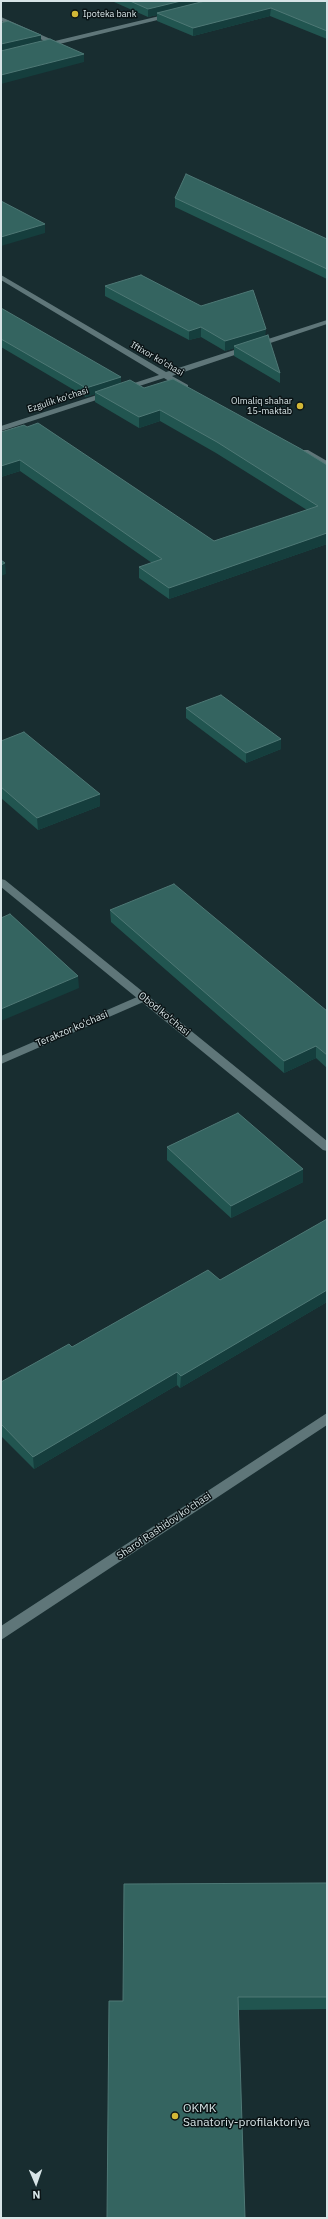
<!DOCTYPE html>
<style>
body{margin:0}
#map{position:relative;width:328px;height:2219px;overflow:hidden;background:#182d30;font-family:"IBM Plex Sans",sans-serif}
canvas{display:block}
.frame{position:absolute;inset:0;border:2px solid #d7e4e6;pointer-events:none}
.north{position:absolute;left:16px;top:2163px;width:40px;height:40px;-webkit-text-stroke:3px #0a1315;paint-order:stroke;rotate:178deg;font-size:11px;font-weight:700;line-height:16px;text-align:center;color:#d7e4e6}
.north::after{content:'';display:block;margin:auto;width:14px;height:18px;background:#d7e4e6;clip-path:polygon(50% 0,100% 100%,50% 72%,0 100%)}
</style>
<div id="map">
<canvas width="328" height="2219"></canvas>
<div class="frame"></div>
<div class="north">N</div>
</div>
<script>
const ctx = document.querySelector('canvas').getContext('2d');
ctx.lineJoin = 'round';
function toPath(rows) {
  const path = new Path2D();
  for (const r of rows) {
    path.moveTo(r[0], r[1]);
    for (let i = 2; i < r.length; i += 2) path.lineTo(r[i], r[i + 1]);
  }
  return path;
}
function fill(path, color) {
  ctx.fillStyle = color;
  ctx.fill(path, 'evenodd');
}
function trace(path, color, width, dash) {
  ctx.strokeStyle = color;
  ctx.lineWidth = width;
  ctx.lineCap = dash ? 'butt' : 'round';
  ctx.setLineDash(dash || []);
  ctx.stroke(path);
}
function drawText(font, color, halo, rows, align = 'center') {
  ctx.font = font + ' "IBM Plex Sans",sans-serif';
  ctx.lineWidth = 3;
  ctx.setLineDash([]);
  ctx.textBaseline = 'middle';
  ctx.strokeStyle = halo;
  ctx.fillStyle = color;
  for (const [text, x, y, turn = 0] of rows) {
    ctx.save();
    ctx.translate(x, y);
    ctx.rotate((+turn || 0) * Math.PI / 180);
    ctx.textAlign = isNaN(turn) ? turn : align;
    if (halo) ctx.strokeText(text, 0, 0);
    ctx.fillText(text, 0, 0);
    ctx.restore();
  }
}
const street = toPath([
 [172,13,174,16,43,48,41,45,49,43,1,21,1,17,55,41,172,13],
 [1,275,166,372,327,320,327,324,172,376,188,385,188,389,182,389,164,378,1,431,1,426,159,375,1,280,1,275],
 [302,450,308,450,327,461,327,467,302,454,302,450],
 [144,994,148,996,150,998,148,1000,1,1064,1,1056,144,994]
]);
const secondary = toPath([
 [1,879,5,880,327,1141,327,1151,323,1150,1,887,1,879],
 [327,1413,327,1425,1,1640,1,1626,327,1413]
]);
const wall = toPath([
 [114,1,327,1,327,39,270,16,193,36,157,21,157,15,148,17,114,2],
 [175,198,327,239,327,279,175,207],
 [105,286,201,306,266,336,280,373,280,383,234,356,234,348,225,351,201,337,189,340,105,296],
 [1,308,121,383,144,388,327,465,327,544,169,599,139,578,139,567,152,563,20,471,1,477,1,432,214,541,307,510,216,453,160,421,139,428,95,402,95,394,86,397,1,347],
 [186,708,281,749,246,763,186,718],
 [1,741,100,806,38,830,1,798],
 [110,910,327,1011,327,1068,316,1058,284,1073,111,922],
 [167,1147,303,1182,231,1218,167,1160],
 [327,1219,327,1302,180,1388,177,1385,34,1469,1,1436,1,1382,72,1347,220,1280],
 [327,1883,327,2009,239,2010,123,2001]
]);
const shadedWall = toPath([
 [181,1,215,1,157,13,157,15,148,17,148,9],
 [271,8,270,16,193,36,193,28],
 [41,35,41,43,1,52,1,44],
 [84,54,84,62,1,84,1,75],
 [45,224,45,233,1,246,1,237],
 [201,327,201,337,189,340,189,331],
 [266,329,265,338,234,346,234,348,225,351,225,341],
 [121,377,121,385,95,392,95,394,86,397,86,388],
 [160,410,160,421,139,428,139,417],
 [20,460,20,471,1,477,1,466],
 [327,533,327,544,169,599,169,588],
 [5,563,6,574,1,576,1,565],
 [281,739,281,749,246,763,246,753],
 [100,794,100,806,38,830,37,818],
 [78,976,79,988,1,1021,1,1009],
 [316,1046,316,1058,284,1073,284,1061],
 [303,1169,303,1182,231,1218,231,1206],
 [327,1290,327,1302,180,1388,181,1376],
 [177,1372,177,1385,34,1469,33,1457]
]);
const building = toPath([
 [130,1,181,1,148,9,130,1],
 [205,1,327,1,327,31,271,8,193,28,157,13,205,1],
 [8,21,41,35,1,44,1,23,8,21],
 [50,39,84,54,1,75,1,51,50,39],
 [186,174,327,239,327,269,175,198,186,174],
 [1,201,45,224,1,237,1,201],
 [141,275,201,306,253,290,266,329,225,341,201,327,189,331,105,286,141,275],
 [1,308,121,377,86,388,1,339,1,308],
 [268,335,280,373,234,346,268,335],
 [173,379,301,449,327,465,327,533,169,588,139,567,162,559,20,460,1,466,1,432,24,425,27,427,38,423,214,541,318,506,217,442,160,410,139,417,95,392,130,380,144,388,173,379],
 [1,560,5,563,1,565,1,560],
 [221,695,281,739,246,753,186,708,221,695],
 [24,732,100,794,37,818,1,787,1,741,24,732],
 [174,884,327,1011,327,1055,316,1046,284,1061,110,910,174,884],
 [10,914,78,976,1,1009,1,918,10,914],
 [238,1113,303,1169,231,1206,167,1147,238,1113],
 [327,1219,327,1290,181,1376,177,1372,33,1457,1,1424,1,1382,69,1344,72,1347,208,1270,220,1280,327,1219],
 [327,1883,327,1997,238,1997,245,2218,107,2218,109,2001,123,2001,124,1884,327,1883]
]);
const markers = [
 [75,14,4,"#d2b736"],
 [300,406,4,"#d2b736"],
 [175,2116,4,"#d2b736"]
];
const farPoinames = [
 ["Ipoteka bank",83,14],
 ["Olmaliq shahar",292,401,"right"],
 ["15-maktab",292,411,"right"]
];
const farStreetnames = [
 ["Iftixor ko'chasi",157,359,30],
 ["Ezgulik ko'chasi",58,400,-18]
];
const streetNames = [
 ["Obod ko'chasi",164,1014,39],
 ["Terakzor ko'chasi",72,1029,-23],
 ["Sharof Rashidov ko'chasi",164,1526,-34]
];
const nearPoinames = [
 ["OKMK",183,2109],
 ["Sanatoriy-profilaktoriya",183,2123]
];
fill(street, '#5f7679');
fill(secondary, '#5f7679');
fill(wall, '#215550');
fill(shadedWall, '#153e3d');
fill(building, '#346460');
trace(building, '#4e7875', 1);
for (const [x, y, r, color] of markers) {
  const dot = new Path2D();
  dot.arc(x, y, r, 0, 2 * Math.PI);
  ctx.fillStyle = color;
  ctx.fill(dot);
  trace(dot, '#0a1315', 1.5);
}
drawText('9px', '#d7e4e6', '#0a1315', farPoinames, 'left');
drawText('9px', '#d7e4e6', '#0a1315', farStreetnames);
drawText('10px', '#d7e4e6', '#0a1315', streetNames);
drawText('12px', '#d7e4e6', '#0a1315', nearPoinames, 'left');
</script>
